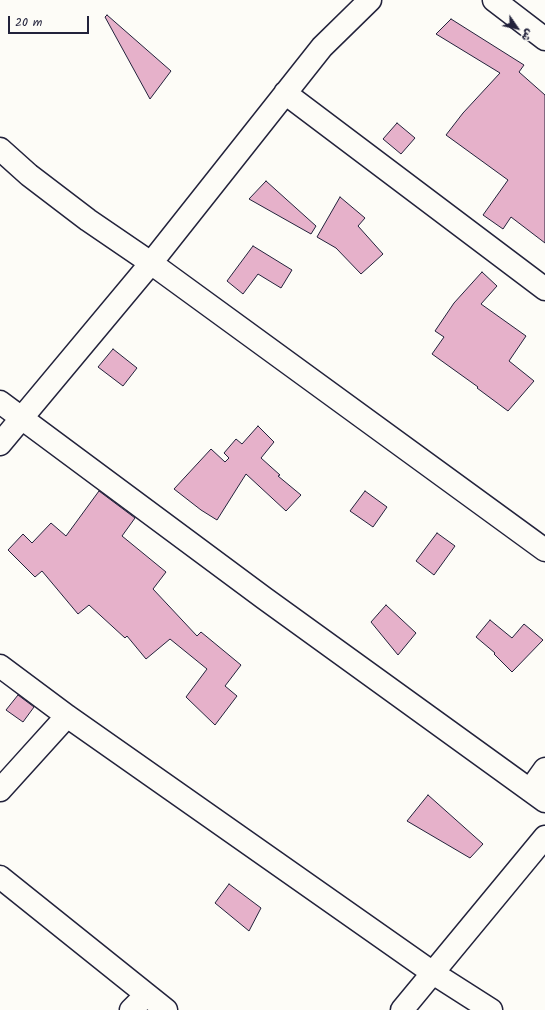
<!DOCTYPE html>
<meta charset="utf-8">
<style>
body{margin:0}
#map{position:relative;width:545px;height:1010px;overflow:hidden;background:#fdfcf7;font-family:Kalam,"Playpen Sans Arabic",sans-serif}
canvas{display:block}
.north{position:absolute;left:497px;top:8px;width:40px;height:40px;-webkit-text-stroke:3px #fdfcf7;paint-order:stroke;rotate:124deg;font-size:11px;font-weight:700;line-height:16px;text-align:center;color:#22223b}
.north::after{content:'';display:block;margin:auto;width:14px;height:18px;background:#22223b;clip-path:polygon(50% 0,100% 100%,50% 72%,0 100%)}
.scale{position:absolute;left:8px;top:16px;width:81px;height:18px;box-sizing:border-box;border:2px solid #22223b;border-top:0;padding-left:5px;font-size:12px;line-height:14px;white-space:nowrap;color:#22223b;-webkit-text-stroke:3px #fdfcf7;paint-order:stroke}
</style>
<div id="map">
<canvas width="545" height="1010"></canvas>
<div class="north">ش</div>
<div class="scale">20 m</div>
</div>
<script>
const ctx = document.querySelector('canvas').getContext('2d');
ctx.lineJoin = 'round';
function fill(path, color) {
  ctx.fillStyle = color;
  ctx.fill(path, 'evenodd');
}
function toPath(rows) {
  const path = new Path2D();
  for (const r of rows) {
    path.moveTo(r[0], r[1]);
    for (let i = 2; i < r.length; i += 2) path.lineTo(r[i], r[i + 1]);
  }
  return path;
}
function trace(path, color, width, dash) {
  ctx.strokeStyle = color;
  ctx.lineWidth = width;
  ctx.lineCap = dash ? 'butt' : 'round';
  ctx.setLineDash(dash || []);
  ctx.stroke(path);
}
const building = toPath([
 [107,15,171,71,150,99,105,17,107,15],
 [451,19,524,65,519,72,545,95,545,243,511,217,503,229,483,215,508,180,446,135,463,113,500,73,436,34,451,19],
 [397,123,415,138,401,154,383,139,397,123],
 [266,181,316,226,311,234,249,199,266,181],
 [340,197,365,218,358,226,383,254,361,274,336,248,317,237,340,197],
 [253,246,292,270,281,288,258,274,243,294,227,281,253,246],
 [482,272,497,286,481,304,526,336,509,361,534,381,508,411,477,388,478,387,432,354,444,337,435,331,454,303,482,272],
 [113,349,137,368,123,386,98,367,113,349],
 [258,426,274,442,261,458,280,475,278,476,301,495,286,511,246,474,217,520,201,510,174,489,211,449,225,462,229,458,224,453,236,439,242,444,258,426],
 [99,491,135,518,122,536,166,572,153,589,197,636,201,632,241,665,225,686,237,696,215,725,186,697,207,669,170,639,146,659,127,636,125,638,89,605,78,614,42,571,35,577,8,550,23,534,32,543,51,523,66,536,99,491],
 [365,491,387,507,373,527,350,511,365,491],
 [437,533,455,546,434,575,416,561,437,533],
 [386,605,416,633,398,655,371,622,386,605],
 [490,620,512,638,524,624,543,640,512,672,494,654,495,653,476,637,490,620],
 [18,695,34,707,23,722,6,710,18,695],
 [428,795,483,844,470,858,407,821,428,795],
 [229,884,261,908,249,931,215,903,229,884]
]);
const street = toPath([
 [494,0,545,39],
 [285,93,545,289],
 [0,149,29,175,88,220,151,263,545,550],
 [0,402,264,598,545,801],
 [0,444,151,263,322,47,370,0],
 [0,666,67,716,433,973,491,1010],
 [0,790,67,716],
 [530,790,545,769],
 [0,877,166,1010],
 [131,1010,146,995],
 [402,1010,545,837]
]);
fill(building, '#e6b1ca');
trace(building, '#22223b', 1);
trace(street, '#22223b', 25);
trace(street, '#fdfcf7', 22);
</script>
